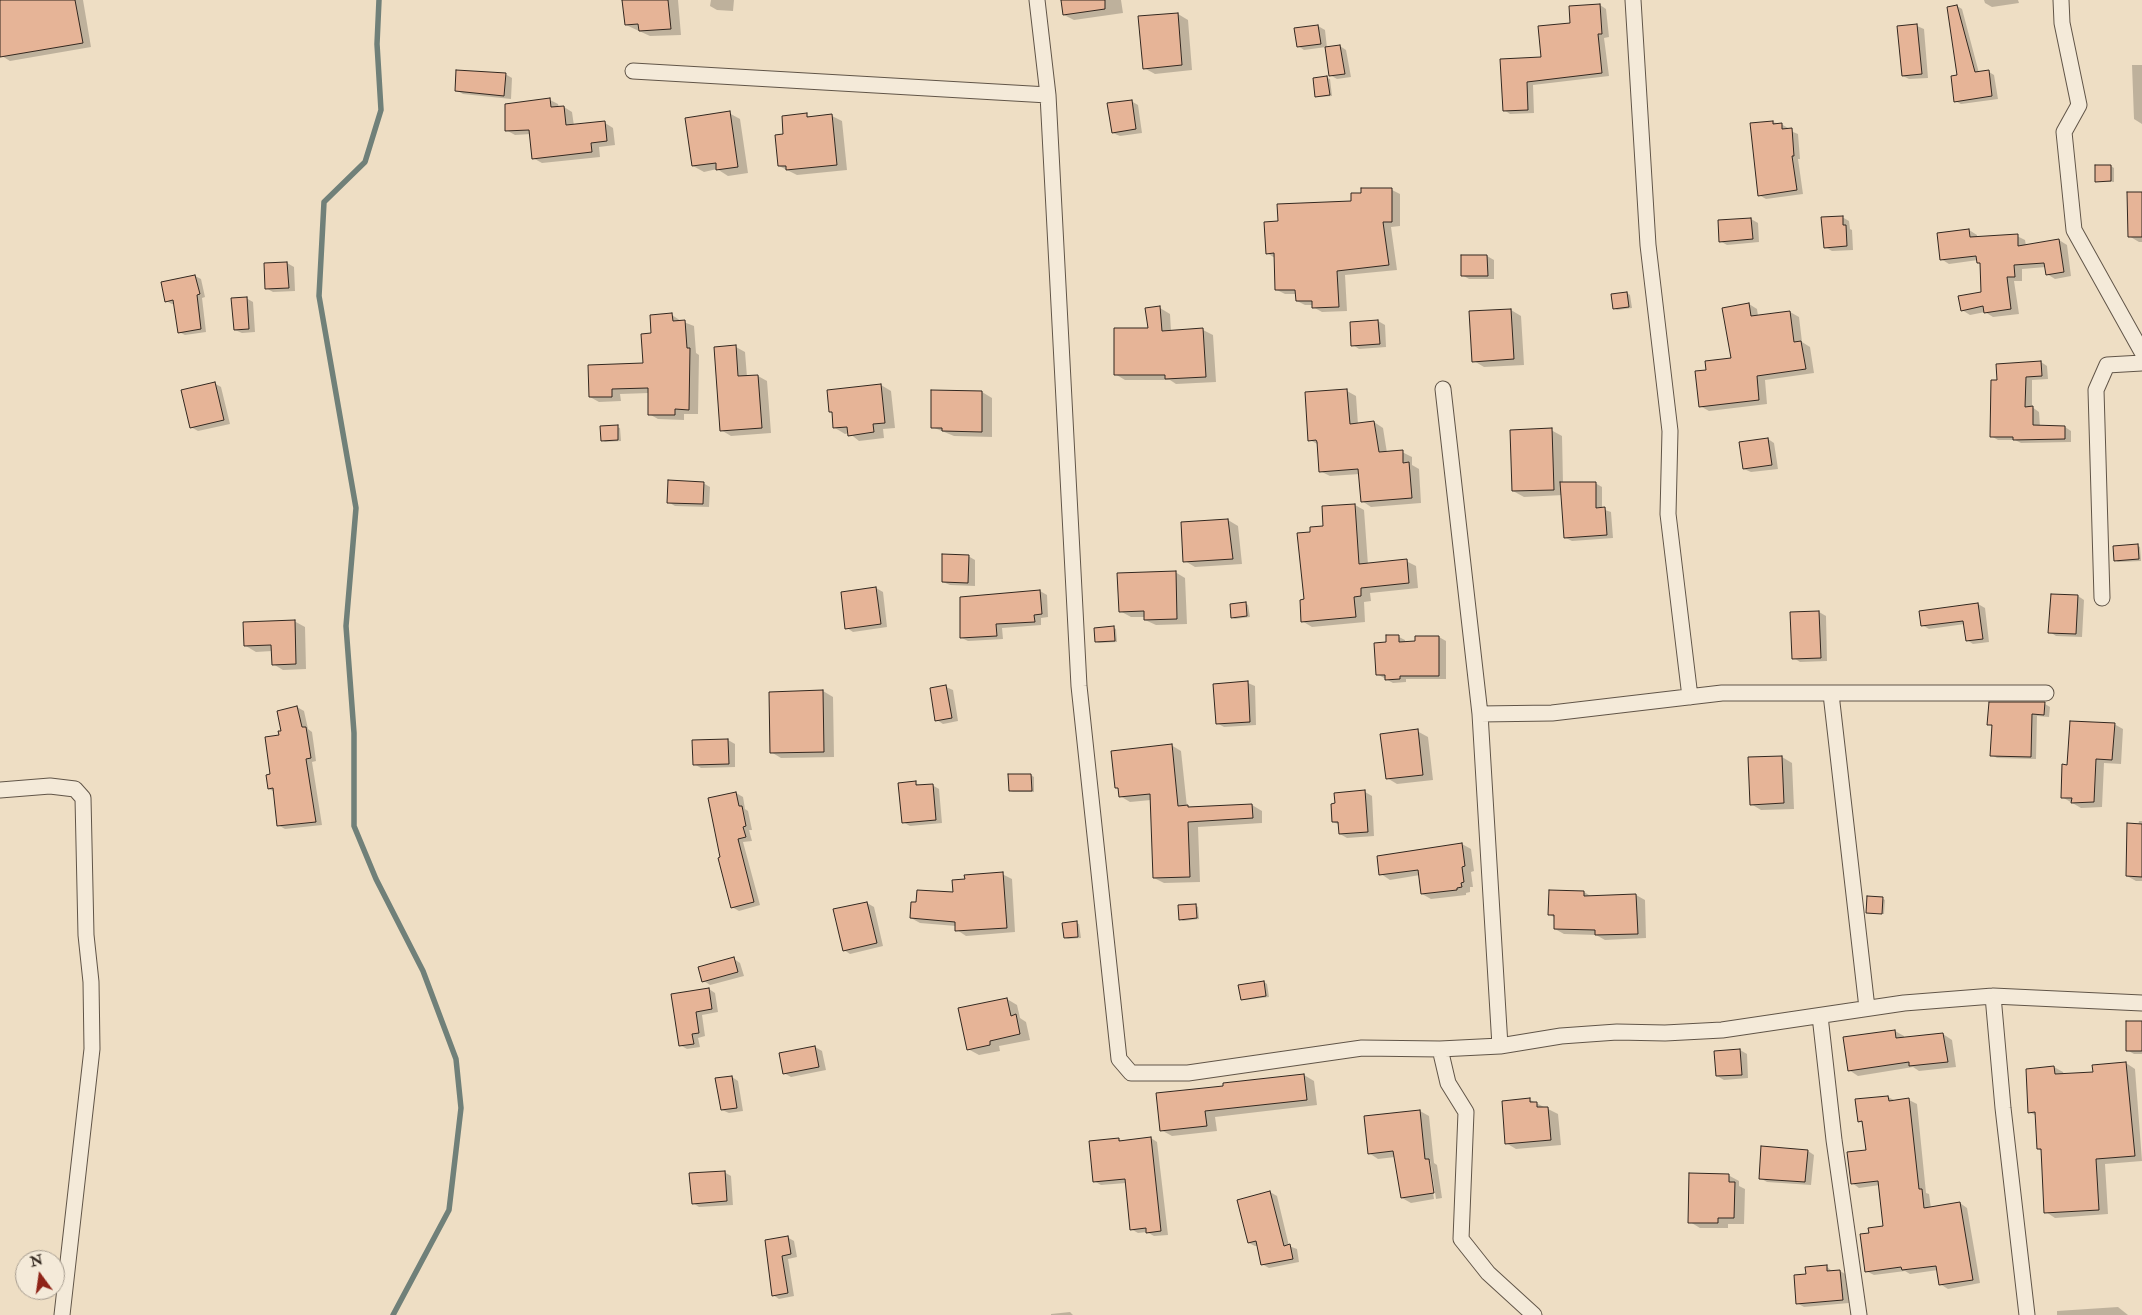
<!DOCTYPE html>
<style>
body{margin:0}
#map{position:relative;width:2142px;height:1315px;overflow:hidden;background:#eedec4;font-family:"IM FELL Double Pica",serif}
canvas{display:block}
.north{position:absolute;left:15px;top:1250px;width:50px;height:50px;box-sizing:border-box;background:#f4ead9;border:1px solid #a69c8f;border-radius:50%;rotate:346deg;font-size:14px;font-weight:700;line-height:20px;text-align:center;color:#32271f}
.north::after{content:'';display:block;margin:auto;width:18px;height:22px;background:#8f2418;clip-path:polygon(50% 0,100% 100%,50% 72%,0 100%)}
</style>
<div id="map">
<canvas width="2142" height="1315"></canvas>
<div class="north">N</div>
</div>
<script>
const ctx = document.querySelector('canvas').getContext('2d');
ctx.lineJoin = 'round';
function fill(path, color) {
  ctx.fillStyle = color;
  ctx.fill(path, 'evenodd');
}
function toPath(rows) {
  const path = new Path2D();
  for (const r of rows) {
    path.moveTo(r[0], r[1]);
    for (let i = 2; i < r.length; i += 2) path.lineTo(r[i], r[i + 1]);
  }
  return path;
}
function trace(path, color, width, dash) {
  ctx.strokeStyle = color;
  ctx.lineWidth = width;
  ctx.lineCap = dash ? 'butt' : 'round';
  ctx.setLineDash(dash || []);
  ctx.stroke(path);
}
const shadow = toPath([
 [0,0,83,0,91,47,10,61,2,56,0,49],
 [624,0,678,0,681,35,650,36,626,25],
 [711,0,734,0,733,11,717,10,710,6],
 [1062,0,1121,0,1123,13,1074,20,1064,15],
 [1984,0,2018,0,2019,3,1992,7,1985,3],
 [1600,5,1606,9,1609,37,1604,38,1609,76,1533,85,1534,113,1510,114,1504,110,1542,58,1572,24],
 [1957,6,1962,9,1979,73,1989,72,1994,75,1998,99,1961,104,1955,101,1958,76],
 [1178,14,1188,20,1192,70,1155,74,1144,68],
 [1318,26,1325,30,1327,48,1340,46,1346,50,1351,77,1337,79,1330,75,1326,47,1304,50,1298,46],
 [1917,26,1924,29,1928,78,1909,79,1903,76],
 [2132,65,2142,65,2142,124,2134,119],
 [505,74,512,78,511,99,463,94,456,90],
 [1327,78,1330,79,1332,96,1319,97,1317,96],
 [550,100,558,104,559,108,564,107,572,112,574,126,605,123,613,128,615,145,599,147,600,157,542,163,533,158,531,134,515,135,506,130],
 [1131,101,1138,105,1142,133,1120,136,1113,133],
 [729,113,740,119,748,173,728,176,717,169,704,172,693,166],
 [806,115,811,118,832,116,842,121,847,170,797,175,779,166,785,135],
 [1772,122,1781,124,1788,128,1788,130,1798,134,1800,159,1798,159,1803,194,1766,199,1759,195],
 [2111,166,2114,168,2114,182,2097,181],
 [1392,190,1400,194,1400,226,1391,227,1397,270,1345,275,1347,311,1322,312,1313,307,1313,305,1305,305,1297,301,1297,294,1285,294,1277,290,1275,258,1267,253,1280,222,1352,202,1362,195],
 [2142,193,2142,242,2139,242,2129,236],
 [1842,217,1849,221,1850,229,1852,230,1853,250,1832,251,1825,247],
 [1751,219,1758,223,1759,242,1727,245,1720,241],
 [1969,230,1977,235,1977,238,2017,236,2025,240,2026,246,2059,240,2067,245,2071,276,2055,279,2047,274,2046,267,2022,269,2022,281,2014,281,2019,314,1993,317,1985,312,1970,315,1962,310,1982,293,1981,264,1978,260,1949,264,1941,259],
 [1487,256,1494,260,1494,279,1469,279,1462,275],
 [287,263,294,267,295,291,273,292,266,288],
 [195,276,201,279,205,297,202,298,206,332,185,335,179,332,175,304,172,304,166,301],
 [1627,293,1630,295,1632,308,1617,310,1614,308,1613,295],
 [246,298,253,302,255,332,242,333,235,330],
 [1749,304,1757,309,1758,316,1790,312,1799,317,1802,342,1810,347,1814,373,1765,380,1767,404,1709,411,1700,406,1707,372,1732,359],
 [1160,308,1170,314,1171,331,1203,330,1213,335,1216,382,1176,384,1170,380,1125,380,1115,374,1149,329],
 [1511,310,1521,316,1524,365,1484,367,1474,361],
 [672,315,681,321,694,326,696,353,699,355,698,414,684,414,684,420,658,419,649,414,649,393,620,394,621,401,599,402,590,397,644,364,652,335],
 [1378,321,1385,325,1386,347,1359,349,1353,345],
 [736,347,745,352,747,377,758,376,767,381,771,433,731,436,721,430],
 [2041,362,2047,366,2048,379,2032,380,2032,407,2039,412,2040,427,2065,427,2071,431,2071,442,2021,443,2015,440,1998,440,1991,436,1998,381],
 [214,383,221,387,230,424,198,431,191,427],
 [881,385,891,391,895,428,883,429,884,438,859,441,849,433,845,434,835,428,833,413,830,412],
 [1347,391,1356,396,1358,425,1374,422,1383,428,1387,453,1402,452,1412,457,1412,465,1419,469,1421,503,1371,507,1362,501,1360,474,1330,476,1320,471,1319,445,1310,440],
 [982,392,992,398,992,437,954,436,932,427],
 [617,427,620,428,621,441,605,442,602,440],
 [1551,430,1562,436,1563,484,1595,483,1602,487,1602,509,1611,512,1613,538,1572,541,1566,538,1563,495,1524,497,1513,491],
 [1768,439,1774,443,1778,469,1751,472,1744,469],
 [703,483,710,487,709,507,675,506,668,502],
 [1355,505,1364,510,1368,565,1406,561,1416,566,1418,588,1370,593,1371,601,1364,602,1365,622,1312,627,1302,621,1312,533,1324,527],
 [1228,520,1238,526,1242,564,1195,567,1185,561,1182,523],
 [2138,546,2140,547,2141,561,2118,562,2115,560],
 [968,556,975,560,975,586,950,585,943,582],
 [1175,572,1185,578,1187,624,1156,625,1145,620,1145,617,1131,617,1120,611],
 [876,588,883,592,887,627,853,632,847,628],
 [1040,591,1047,595,1048,617,1041,618,1041,625,1002,628,1003,639,968,641,962,638],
 [2078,596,2084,600,2082,637,2056,636,2050,632],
 [1245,603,1248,605,1250,617,1235,619,1233,618],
 [1978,604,1985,608,1989,642,1973,644,1967,640,1965,624,1929,629,1922,625],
 [1819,612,1826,616,1827,661,1800,662,1794,658,1792,613],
 [294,621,305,627,306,669,283,670,273,664,272,651,256,652,246,646],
 [1114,628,1116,629,1117,642,1099,643,1096,642],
 [1399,637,1405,640,1405,643,1417,643,1417,637,1439,637,1446,641,1446,679,1406,679,1406,682,1393,683,1377,674,1387,644],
 [1248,683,1255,686,1256,725,1224,727,1217,723,1215,685],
 [946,687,953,690,958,721,943,724,937,720],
 [823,691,833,697,834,757,781,758,771,752],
 [2045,704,2050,707,2049,717,2037,716,2036,759,1997,758,1992,755,1993,727,1989,724],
 [297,707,304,711,308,729,312,732,316,761,312,762,322,825,285,829,278,825,275,792,269,789,280,736],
 [2114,724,2123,729,2121,764,2104,763,2102,807,2081,808,2062,797,2068,766],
 [1417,731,1428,737,1433,780,1397,784,1387,778],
 [728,740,735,744,735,767,701,768,694,764,693,741],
 [1171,745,1181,751,1187,807,1190,808,1252,805,1262,811,1262,823,1198,827,1200,882,1164,883,1154,878,1151,800,1130,802,1120,796,1119,789,1116,787],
 [1782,757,1792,763,1794,809,1761,810,1751,804,1749,759],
 [1031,775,1034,777,1034,792,1013,792,1010,791],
 [915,783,921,786,932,785,939,789,942,823,910,826,903,822],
 [1365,792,1372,796,1374,836,1347,838,1340,834,1340,825,1333,822],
 [736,793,743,797,745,809,748,811,752,830,749,830,752,841,743,842,760,905,739,911,732,907,721,858],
 [2139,821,2142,821,2142,881,2136,881,2127,876],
 [1462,844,1471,849,1474,871,1471,872,1473,887,1470,887,1470,892,1466,893,1466,895,1431,899,1422,894,1420,875,1390,880,1381,874,1378,857],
 [1002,874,1012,879,1015,932,966,936,957,930,956,926,920,923,911,918,917,903,954,894],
 [1550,892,1584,892,1592,897,1636,895,1645,900,1646,938,1605,940,1596,935,1564,934,1555,929,1555,918,1549,914],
 [1882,898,1885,900,1884,914,1867,912],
 [867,903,874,907,883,946,850,954,844,950],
 [1195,905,1198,907,1199,919,1183,921,1180,919],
 [1076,923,1079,924,1081,938,1068,939,1065,938],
 [734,959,740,963,744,976,710,985,704,981],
 [1264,982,1267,984,1269,997,1245,1000,1242,999],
 [709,989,715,993,718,1012,702,1015,705,1036,698,1038,700,1047,687,1049,680,1045,672,995],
 [1007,999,1017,1005,1020,1018,1026,1022,1030,1040,999,1046,1000,1051,979,1055,968,1049],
 [2142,1022,2142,1054,2134,1054,2127,1050],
 [1895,1031,1904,1036,1904,1038,1943,1034,1952,1040,1956,1067,1919,1071,1913,1067,1858,1076,1849,1070],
 [815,1047,822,1051,826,1070,791,1077,784,1073],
 [1740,1050,1747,1054,1748,1078,1724,1080,1717,1076,1716,1052],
 [2126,1063,2135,1069,2142,1161,2105,1164,2108,1214,2055,1218,2046,1212,2042,1151,2038,1149,2037,1116,2029,1112,2054,1067,2063,1072,2064,1075,2094,1073],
 [1304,1075,1314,1081,1317,1105,1215,1117,1217,1131,1172,1136,1161,1130,1225,1087,1224,1084],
 [732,1077,738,1081,743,1111,729,1113,722,1110],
 [1888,1097,1896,1101,1909,1100,1917,1104,1926,1193,1929,1194,1931,1208,1960,1203,1967,1208,1980,1283,1948,1289,1940,1284,1938,1270,1910,1274,1905,1271,1874,1275,1866,1271,1870,1234,1884,1227,1880,1185,1859,1188,1852,1183,1867,1151,1863,1123,1859,1121],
 [1530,1100,1558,1114,1561,1145,1516,1149,1506,1143],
 [1420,1111,1429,1116,1434,1163,1437,1165,1442,1198,1436,1199,1430,1160,1428,1160,1434,1199,1411,1203,1402,1198,1395,1157,1378,1159,1369,1153],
 [1151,1138,1157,1142,1168,1235,1154,1236,1147,1232,1138,1233,1131,1229,1126,1183,1101,1185,1094,1181,1118,1139,1123,1142],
 [1808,1151,1814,1155,1811,1185,1767,1182,1760,1178],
 [724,1172,731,1176,733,1205,699,1207,693,1203],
 [1728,1175,1739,1181,1739,1186,1745,1189,1744,1224,1728,1224,1728,1228,1700,1228,1690,1222],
 [1270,1192,1277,1196,1289,1246,1297,1249,1299,1262,1269,1268,1262,1264,1259,1246,1255,1246,1249,1243],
 [787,1237,794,1241,797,1257,788,1259,794,1296,779,1299,773,1295,766,1241],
 [1826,1266,1833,1272,1840,1271,1847,1275,1849,1303,1804,1307,1797,1303,1807,1275],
 [2118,1307,2128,1315,2057,1315,2057,1311],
 [1070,1312,1073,1315,1051,1315,1051,1314]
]);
const stream = toPath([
 [379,0,377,44,381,110,365,162,324,202,319,296,356,508,346,626,354,733,354,826,376,879,423,971,456,1059,461,1108,449,1210,393,1315]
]);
const building = toPath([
 [0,0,75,0,83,43,0,57,0,0],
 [622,0,668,0,671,29,639,31,638,24,625,25,622,0],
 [1061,0,1105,0,1105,9,1063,15,1061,0],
 [1600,4,1602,34,1598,34,1602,73,1527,82,1528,110,1503,111,1500,59,1541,57,1538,26,1570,23,1569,6,1600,4],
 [1957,5,1975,72,1989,70,1992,96,1954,102,1951,76,1957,75,1947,7,1957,5],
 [1178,13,1182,65,1143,69,1138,16,1178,13],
 [1917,24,1922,74,1902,76,1897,26,1917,24],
 [1318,25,1321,44,1297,47,1294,28,1318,25],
 [1340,45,1345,74,1329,76,1325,47,1340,45],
 [456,70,506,73,504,96,455,91,456,70],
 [1327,76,1330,95,1315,97,1313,78,1327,76],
 [550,98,551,107,564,106,566,125,605,121,607,141,591,143,592,152,532,159,529,130,505,131,505,104,550,98],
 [1132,100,1136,129,1112,133,1107,103,1132,100],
 [730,111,738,167,716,170,716,163,692,166,685,118,730,111],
 [807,113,807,117,832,114,837,165,786,170,786,166,778,166,775,135,783,134,782,116,807,113],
 [1773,121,1773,124,1782,123,1782,129,1792,128,1794,156,1792,156,1797,190,1758,196,1750,123,1773,121],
 [2095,165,2111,165,2111,181,2095,182,2095,165],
 [1361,188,1392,188,1392,222,1383,222,1389,265,1337,271,1339,307,1312,308,1312,301,1296,301,1295,290,1275,290,1274,253,1266,254,1264,222,1278,221,1277,204,1351,201,1351,193,1361,193,1361,188],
 [2127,192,2142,192,2142,237,2128,237,2127,192],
 [1843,216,1843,225,1846,225,1847,246,1824,248,1821,217,1843,216],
 [1751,218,1753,239,1719,242,1718,220,1751,218],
 [1969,229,1970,237,2018,234,2018,246,2059,239,2064,272,2046,275,2044,263,2014,265,2015,277,2007,277,2011,309,1984,313,1983,306,1961,311,1958,296,1981,292,1980,263,1977,263,1976,256,1940,260,1937,233,1969,229],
 [1461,255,1487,255,1488,276,1461,276,1461,255],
 [287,262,289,288,265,289,264,263,287,262],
 [195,275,200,294,197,295,201,329,178,333,173,300,165,302,161,282,195,275],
 [1627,292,1629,307,1613,309,1611,294,1627,292],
 [247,297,249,329,234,330,231,298,247,297],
 [1749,303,1751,316,1790,311,1794,342,1801,341,1806,369,1757,376,1759,400,1699,407,1695,371,1706,370,1705,361,1731,358,1722,308,1749,303],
 [1160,306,1162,331,1203,328,1206,377,1165,379,1165,375,1114,375,1114,328,1148,328,1145,308,1160,306],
 [1511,309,1514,359,1472,362,1469,311,1511,309],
 [672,313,673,321,685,320,687,348,690,348,689,410,675,409,675,415,648,415,648,388,612,389,612,397,589,397,588,365,643,363,641,334,651,333,650,315,672,313],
 [1378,320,1380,344,1351,346,1350,322,1378,320],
 [736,345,738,376,758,375,762,428,720,431,714,347,736,345],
 [2041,361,2042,376,2026,377,2025,407,2033,406,2033,425,2065,426,2065,439,2013,440,2013,437,1990,437,1991,380,1997,380,1996,364,2041,361],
 [215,382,224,420,190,428,181,390,215,382],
 [881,384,885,423,873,424,874,432,848,436,847,427,833,428,832,412,829,412,827,390,881,384],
 [1347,389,1350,424,1374,421,1379,452,1403,450,1403,463,1409,462,1412,498,1361,502,1358,469,1319,472,1317,442,1316,440,1308,441,1305,392,1347,389],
 [931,390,982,391,982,432,942,431,942,428,931,428,931,390],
 [618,425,618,440,601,441,600,426,618,425],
 [1552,428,1554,490,1512,491,1510,430,1552,428],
 [1768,438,1772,465,1743,469,1739,442,1768,438],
 [668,480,704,482,703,504,667,503,668,480],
 [1560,482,1596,482,1596,508,1605,507,1607,535,1564,538,1560,482],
 [1355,504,1359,564,1407,559,1409,583,1361,588,1361,596,1354,597,1356,617,1301,622,1300,600,1304,599,1297,533,1310,532,1310,527,1323,526,1322,506,1355,504],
 [1228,519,1233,559,1183,562,1181,522,1228,519],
 [2138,544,2139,559,2114,561,2113,546,2138,544],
 [942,554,969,555,968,583,942,582,942,554],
 [1176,571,1177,619,1144,620,1144,611,1119,612,1117,573,1176,571],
 [876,587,881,624,845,629,841,592,876,587],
 [1040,590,1042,614,1034,615,1035,622,996,624,997,636,960,638,960,597,1040,590],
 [2051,594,2078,595,2076,634,2048,633,2051,594],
 [1246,602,1247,616,1231,618,1230,604,1246,602],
 [1978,603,1983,639,1966,641,1963,621,1921,626,1919,611,1978,603],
 [1819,611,1821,658,1792,659,1790,612,1819,611],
 [295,620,296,664,272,665,271,645,244,646,243,622,295,620],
 [1114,626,1115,641,1095,642,1094,628,1114,626],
 [1386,635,1399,635,1399,642,1415,641,1415,636,1439,636,1439,676,1400,676,1400,679,1385,680,1385,675,1376,675,1374,643,1386,642,1386,635],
 [1248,681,1250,722,1216,724,1213,684,1248,681],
 [946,685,952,718,935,721,930,688,946,685],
 [823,690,824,752,770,753,769,692,823,690],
 [1989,702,2045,702,2044,715,2032,714,2031,757,1990,756,1992,725,1987,725,1989,702],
 [297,706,302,727,306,727,311,758,306,759,316,822,277,826,273,788,268,789,266,775,270,774,265,737,279,735,278,731,281,731,277,711,297,706],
 [2070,721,2115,723,2112,760,2096,759,2094,802,2071,803,2072,798,2061,798,2062,764,2067,765,2070,721],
 [1418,729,1423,775,1386,779,1380,734,1418,729],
 [728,739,729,764,693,765,692,740,728,739],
 [1172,744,1178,806,1188,805,1188,807,1252,804,1253,818,1188,822,1190,877,1153,878,1150,794,1119,797,1118,788,1115,788,1111,751,1172,744],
 [1782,756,1784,803,1750,805,1748,757,1782,756],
 [1008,774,1031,774,1032,791,1009,791,1008,774],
 [916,781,916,785,933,784,936,820,902,823,898,783,916,781],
 [1365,790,1368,832,1339,834,1338,822,1332,822,1331,804,1335,803,1334,793,1365,790],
 [736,792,739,806,742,806,746,826,743,827,746,837,738,839,754,902,731,908,718,858,720,857,708,798,736,792],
 [2127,823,2142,824,2142,877,2126,876,2127,823],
 [1462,843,1465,866,1462,867,1464,882,1461,883,1462,887,1457,888,1457,890,1421,894,1418,870,1379,875,1377,856,1462,843],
 [1003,872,1007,928,955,931,955,922,910,918,911,902,916,902,917,890,953,892,952,880,965,879,964,875,1003,872],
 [1549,890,1584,891,1584,896,1636,894,1638,934,1595,935,1595,930,1554,929,1554,915,1548,915,1549,890],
 [1867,896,1883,897,1882,914,1866,913,1867,896],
 [867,902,877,943,843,951,833,909,867,902],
 [1196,904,1197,918,1179,920,1178,905,1196,904],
 [1077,921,1078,937,1064,938,1062,923,1077,921],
 [734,957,738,972,702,982,698,967,734,957],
 [1264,981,1266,996,1241,1000,1238,985,1264,981],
 [709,988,712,1009,696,1012,699,1033,692,1034,694,1044,679,1046,671,994,709,988],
 [1007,998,1011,1016,1016,1014,1020,1034,990,1041,990,1045,967,1050,958,1008,1007,998],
 [2126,1021,2142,1021,2142,1051,2126,1051,2126,1021],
 [1895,1030,1896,1038,1943,1033,1948,1062,1909,1066,1909,1062,1848,1071,1843,1037,1895,1030],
 [815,1046,819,1067,783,1074,779,1053,815,1046],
 [1740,1049,1742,1075,1716,1076,1714,1051,1740,1049],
 [2126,1062,2135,1156,2096,1159,2099,1210,2044,1213,2041,1149,2037,1149,2035,1112,2028,1113,2026,1069,2054,1066,2055,1074,2093,1072,2092,1065,2126,1062],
 [1304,1074,1307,1100,1205,1111,1207,1126,1160,1131,1156,1093,1223,1086,1223,1083,1304,1074],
 [732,1076,737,1108,721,1110,715,1078,732,1076],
 [1888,1096,1889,1101,1909,1098,1919,1189,1922,1189,1924,1208,1960,1202,1973,1280,1939,1285,1936,1266,1902,1270,1901,1267,1865,1272,1860,1234,1869,1233,1868,1228,1883,1226,1878,1181,1851,1184,1847,1152,1866,1150,1862,1121,1858,1122,1855,1099,1888,1096],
 [1530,1098,1530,1102,1537,1102,1537,1107,1548,1107,1551,1140,1505,1144,1502,1101,1530,1098],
 [1420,1110,1425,1159,1429,1159,1434,1193,1401,1198,1393,1151,1368,1154,1364,1116,1420,1110],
 [1151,1137,1161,1231,1146,1233,1146,1228,1130,1230,1125,1179,1093,1182,1089,1141,1119,1138,1119,1141,1151,1137],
 [1761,1146,1808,1150,1805,1182,1759,1179,1761,1146],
 [725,1171,727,1201,692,1204,689,1173,725,1171],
 [1689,1173,1729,1174,1729,1182,1735,1182,1734,1218,1718,1218,1718,1223,1688,1223,1689,1173],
 [1270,1191,1284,1246,1290,1244,1293,1259,1261,1265,1256,1241,1248,1243,1237,1200,1270,1191],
 [788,1236,791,1254,782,1256,788,1293,772,1296,765,1240,788,1236],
 [1827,1265,1827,1271,1840,1270,1843,1300,1796,1304,1794,1275,1806,1274,1805,1267,1827,1265]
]);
const street = toPath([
 [1037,0,1048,95,1079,686,1119,1059,1131,1073,1188,1073,1362,1048,1440,1049,1500,1046,1561,1036,1617,1032,1665,1033,1722,1030,1904,1003,1993,996,2142,1003],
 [1633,0,1648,245,1670,431,1668,514,1690,697],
 [2061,0,2062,23,2079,105,2064,132,2074,230,2142,352],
 [633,71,1048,95],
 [1443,389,1480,714,1500,1046],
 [2102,598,2096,390,2107,365,2142,363],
 [1831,694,1867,1008],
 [1480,714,1552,713,1722,693,2046,693],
 [0,790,50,786,75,789,83,798,86,935,91,982,92,1049,62,1315],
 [1993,996,2003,1108,2027,1315],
 [1820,1016,1834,1140,1859,1315],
 [1440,1049,1448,1083,1466,1112,1461,1239,1488,1273,1534,1315]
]);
fill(shadow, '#0003');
trace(stream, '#708079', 5.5);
fill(building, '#e6b497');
trace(building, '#32271f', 1);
trace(street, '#615548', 17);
trace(street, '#f4ead9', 15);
</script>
